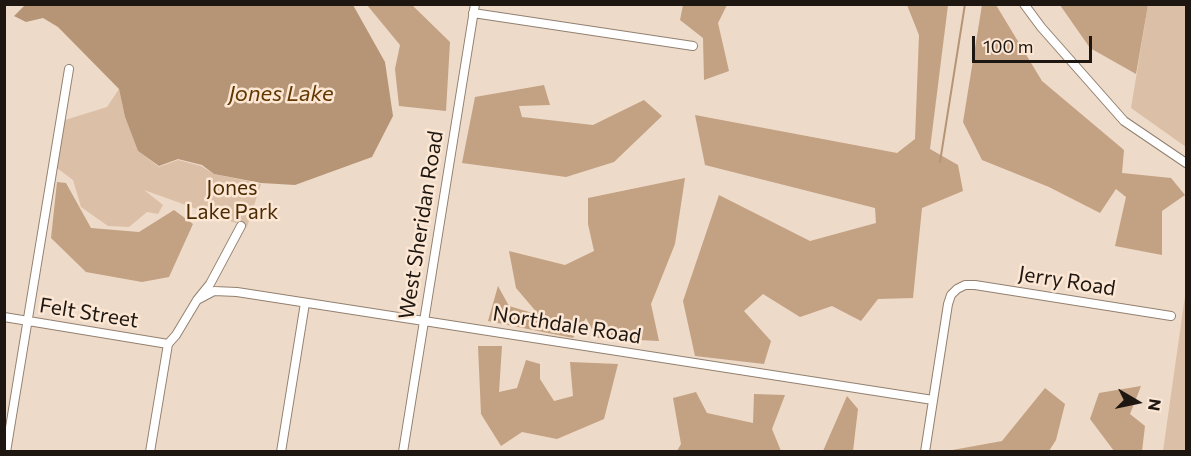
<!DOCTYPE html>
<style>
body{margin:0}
#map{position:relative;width:1191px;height:456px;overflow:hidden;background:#eedac8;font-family:Commissioner,sans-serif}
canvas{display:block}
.frame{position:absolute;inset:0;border:6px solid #1e1711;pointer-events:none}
.north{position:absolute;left:1107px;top:372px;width:60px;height:60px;-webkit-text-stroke:4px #fce7d5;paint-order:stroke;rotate:99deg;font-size:16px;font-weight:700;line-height:24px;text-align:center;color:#1e1711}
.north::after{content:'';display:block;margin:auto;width:21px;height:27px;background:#1e1711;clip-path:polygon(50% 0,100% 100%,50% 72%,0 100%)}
.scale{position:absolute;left:972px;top:36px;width:120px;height:27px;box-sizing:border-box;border:3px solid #1e1711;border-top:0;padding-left:8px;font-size:18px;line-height:21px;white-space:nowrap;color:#1e1711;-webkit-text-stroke:4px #fce7d5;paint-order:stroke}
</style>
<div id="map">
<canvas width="1191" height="456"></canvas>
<div class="frame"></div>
<div class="north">N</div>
<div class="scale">100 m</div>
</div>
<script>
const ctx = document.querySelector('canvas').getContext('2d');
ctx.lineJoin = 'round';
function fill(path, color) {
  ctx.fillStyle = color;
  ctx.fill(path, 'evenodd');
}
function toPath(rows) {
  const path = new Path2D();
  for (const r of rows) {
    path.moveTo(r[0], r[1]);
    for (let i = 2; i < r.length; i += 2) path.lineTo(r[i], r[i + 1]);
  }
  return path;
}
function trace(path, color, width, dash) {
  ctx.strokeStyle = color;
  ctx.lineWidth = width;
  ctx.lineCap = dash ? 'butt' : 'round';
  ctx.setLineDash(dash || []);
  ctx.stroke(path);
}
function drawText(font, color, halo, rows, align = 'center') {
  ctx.font = font + ' Commissioner,sans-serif';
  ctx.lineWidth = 5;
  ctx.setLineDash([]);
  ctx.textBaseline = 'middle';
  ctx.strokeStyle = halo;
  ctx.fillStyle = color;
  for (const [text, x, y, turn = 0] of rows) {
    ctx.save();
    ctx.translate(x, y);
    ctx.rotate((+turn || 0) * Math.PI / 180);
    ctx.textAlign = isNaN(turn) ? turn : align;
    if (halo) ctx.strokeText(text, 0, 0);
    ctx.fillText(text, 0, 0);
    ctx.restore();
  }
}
const green = toPath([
 [1148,5,1186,5,1186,147,1131,108],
 [119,89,125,117,138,151,159,167,178,160,201,166,214,174,261,184,247,227,144,190,163,205,158,214,147,212,129,227,108,226,81,207,73,180,57,168,65,120,107,107],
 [1186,289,1186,451,1163,451]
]);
const forest = toPath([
 [367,5,412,5,450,42,446,111,399,106,395,69,400,45],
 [683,5,727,5,718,23,729,71,704,80,703,38,680,20],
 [907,5,948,5,930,149,958,165,963,191,922,208,913,298,878,299,861,321,832,306,800,317,763,294,744,311,771,341,764,364,695,356,683,301,719,195,810,241,876,223,875,208,705,165,695,115,897,153,915,139,919,35],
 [982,5,996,5,1042,81,1124,150,1122,173,1171,178,1185,195,1162,211,1162,255,1115,246,1126,197,1116,189,1100,213,1049,187,982,160,963,122],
 [1060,5,1148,5,1136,74,1090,48],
 [544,85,550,105,519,106,522,117,593,125,644,100,662,116,614,162,566,177,462,163,475,97],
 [685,178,675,244,651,304,659,341,597,338,586,318,573,338,488,321,498,286,509,306,539,315,516,288,509,251,565,265,594,251,588,224,588,198],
 [57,182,66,183,91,228,139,232,174,210,193,224,169,277,142,282,86,272,51,238],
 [478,346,502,346,499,392,517,388,526,360,540,364,540,379,554,401,573,396,570,362,618,364,604,419,557,439,522,432,501,446,481,414],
 [1141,386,1130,414,1145,426,1142,451,1114,451,1090,419,1099,393],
 [1045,388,1065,404,1056,440,1049,451,947,451,1002,441],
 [696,392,707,413,753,423,754,394,785,395,772,429,781,451,677,451,681,444,673,398],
 [847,396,858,409,853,451,823,451]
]);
const water = toPath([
 [25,5,353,5,385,62,393,116,372,157,295,185,261,183,214,174,202,165,178,159,159,166,138,151,125,117,119,89,58,27,43,18,26,22,14,16]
]);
const stream = toPath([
 [940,162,965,4]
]);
const minor = toPath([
 [1024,4,1041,27,1124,121,1186,163],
 [473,13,693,46],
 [197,300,214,291,237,292,933,400],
 [4,317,168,344],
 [6,452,69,69],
 [150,452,168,344,176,335,197,300,210,284,241,226],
 [281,452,305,303],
 [403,452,475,4],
 [925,452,948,304,951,295,957,289,965,285,975,285,1171,316]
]);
const parkNames = [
 ["Jones",232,188],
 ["Lake Park",232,212]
];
const streetNames = [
 ["West Sheridan Road",421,225,-81],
 ["Jerry Road",1067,281,9],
 ["Felt Street",89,313,9],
 ["Northdale Road",567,325,9]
];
const waterNames = [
 ["Jones Lake",281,94]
];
fill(green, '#dbbfa6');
fill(forest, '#c3a183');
fill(water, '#b69577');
trace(stream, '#b69577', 2);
trace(minor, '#928070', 10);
trace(minor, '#fff', 8);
drawText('21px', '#4c2b03', '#fce7d5', parkNames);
drawText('21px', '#1e1711', '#fce7d5', streetNames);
drawText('italic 22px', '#623700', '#fce7d5', waterNames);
</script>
